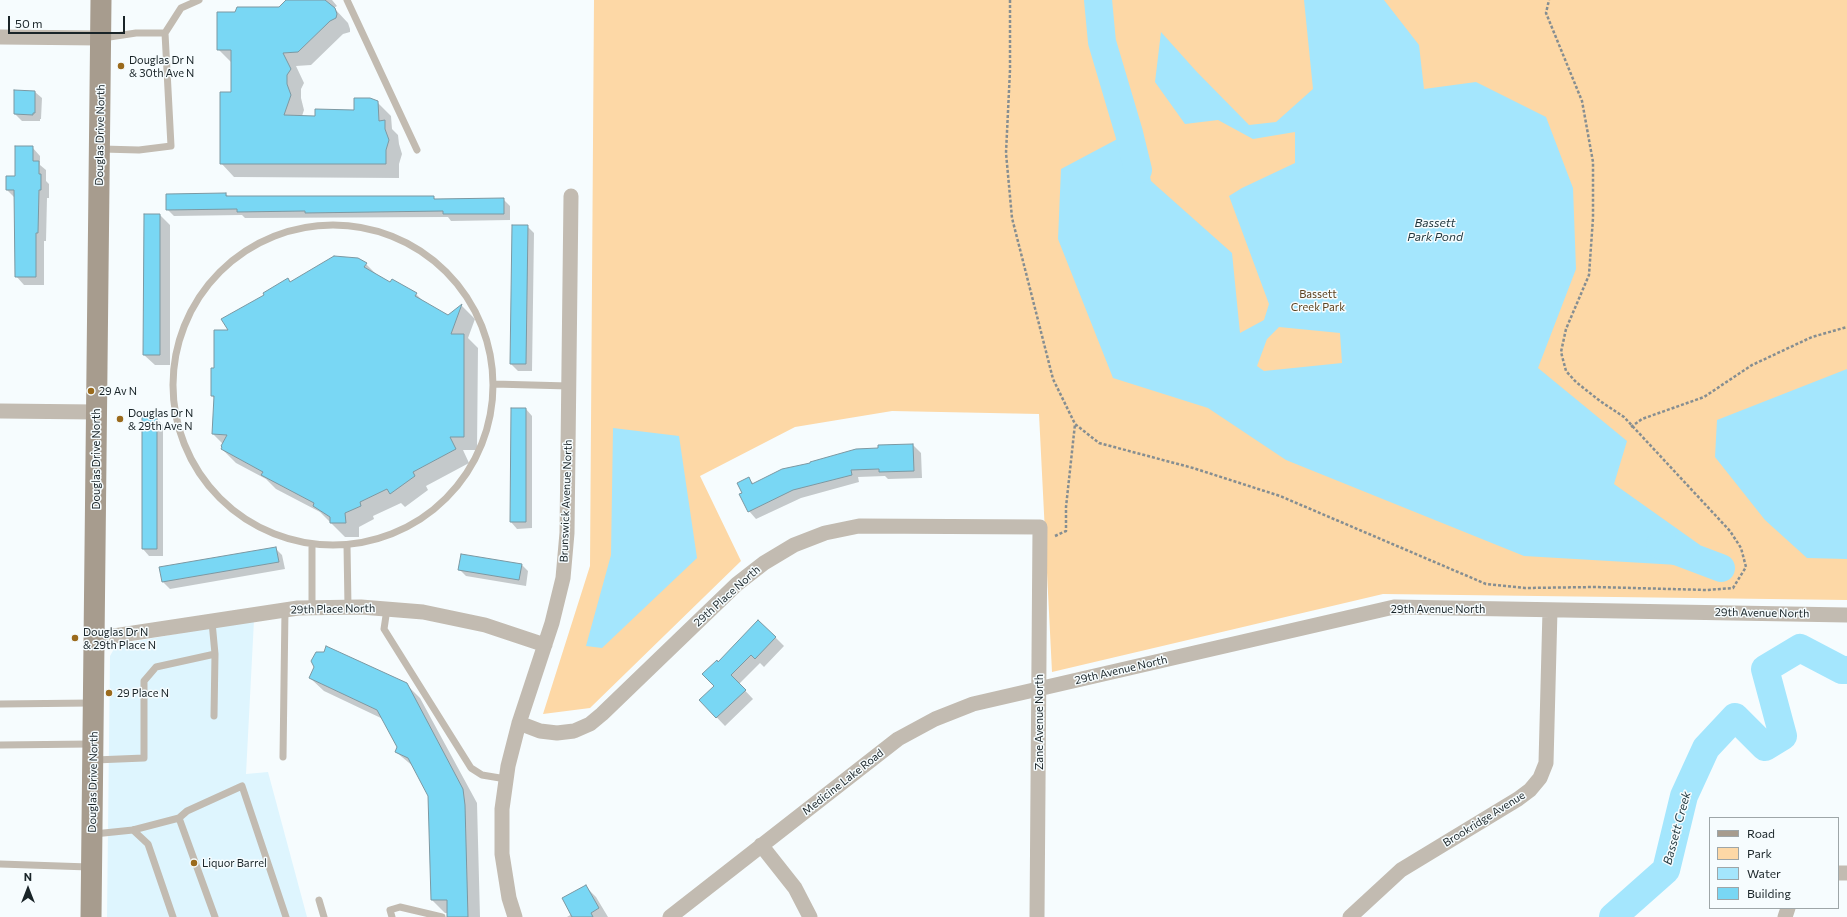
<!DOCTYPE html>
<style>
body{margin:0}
#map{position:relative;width:1847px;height:917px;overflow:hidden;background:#f6fcfe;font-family:Commissioner,sans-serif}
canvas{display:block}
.legend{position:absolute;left:1709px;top:817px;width:130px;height:92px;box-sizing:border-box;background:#f6fcfe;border:1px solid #9ea6a8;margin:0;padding:5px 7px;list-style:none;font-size:12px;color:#192428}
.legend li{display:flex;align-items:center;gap:8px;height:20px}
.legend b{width:20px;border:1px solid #9ea6a8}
.north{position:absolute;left:8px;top:869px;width:40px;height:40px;-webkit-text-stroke:3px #f6fcfe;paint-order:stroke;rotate:0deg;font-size:11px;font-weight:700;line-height:16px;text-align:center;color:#192428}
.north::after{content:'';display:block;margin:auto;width:14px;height:18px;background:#192428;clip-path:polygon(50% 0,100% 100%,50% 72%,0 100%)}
.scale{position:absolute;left:8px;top:16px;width:117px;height:18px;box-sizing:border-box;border:2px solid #192428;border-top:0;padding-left:5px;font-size:12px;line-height:14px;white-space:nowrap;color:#192428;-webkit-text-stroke:3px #f6fcfe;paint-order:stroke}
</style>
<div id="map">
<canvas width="1847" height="917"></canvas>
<ul class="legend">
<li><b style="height:5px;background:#a79c8e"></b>Road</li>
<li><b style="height:11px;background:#fdd8a6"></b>Park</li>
<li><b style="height:11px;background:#a4e6fd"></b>Water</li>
<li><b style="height:11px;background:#79d7f4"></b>Building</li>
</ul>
<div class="north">N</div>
<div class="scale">50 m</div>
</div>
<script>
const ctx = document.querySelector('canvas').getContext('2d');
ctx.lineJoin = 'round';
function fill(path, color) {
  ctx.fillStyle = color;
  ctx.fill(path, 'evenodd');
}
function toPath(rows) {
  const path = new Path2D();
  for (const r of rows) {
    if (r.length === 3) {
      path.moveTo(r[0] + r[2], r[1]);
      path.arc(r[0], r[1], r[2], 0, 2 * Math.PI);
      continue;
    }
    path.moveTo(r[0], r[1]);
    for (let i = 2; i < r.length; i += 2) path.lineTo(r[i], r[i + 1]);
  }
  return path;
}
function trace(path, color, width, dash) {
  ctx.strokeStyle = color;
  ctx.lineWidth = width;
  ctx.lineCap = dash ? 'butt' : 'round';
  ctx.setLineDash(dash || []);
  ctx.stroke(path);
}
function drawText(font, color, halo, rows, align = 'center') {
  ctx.font = font + ' Commissioner,sans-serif';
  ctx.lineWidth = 3;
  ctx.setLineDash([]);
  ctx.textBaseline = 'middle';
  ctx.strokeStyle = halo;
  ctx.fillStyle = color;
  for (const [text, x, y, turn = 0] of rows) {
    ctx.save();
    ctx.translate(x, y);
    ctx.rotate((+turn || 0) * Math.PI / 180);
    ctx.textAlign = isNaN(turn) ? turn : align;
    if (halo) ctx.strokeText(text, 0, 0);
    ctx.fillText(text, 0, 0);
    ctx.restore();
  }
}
const built = toPath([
 [254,620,246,774,268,772,307,917,107,917,110,656,114,649,120,644]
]);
const green = toPath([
 [594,0,1847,0,1847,600,1383,594,1052,672,1039,414,892,411,795,427,700,476,741,561,590,708,543,714,590,566]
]);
const water = toPath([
 [1304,0,1384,0,1419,45,1424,89,1476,82,1546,117,1573,188,1576,269,1538,368,1627,441,1614,484,1700,545,1695,566,1524,556,1286,460,1208,408,1113,378,1058,239,1061,169,1140,127,1151,181,1232,253,1240,333,1264,320,1269,304,1229,196,1242,188,1295,163,1295,132,1253,139,1218,120,1185,124,1155,82,1161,32,1196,71,1249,125,1276,122,1313,89],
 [1279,327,1340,333,1342,363,1264,371,1257,366,1267,339],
 [1847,369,1847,559,1807,558,1765,520,1715,457,1717,420],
 [613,428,679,436,697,558,602,648,586,646,611,555]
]);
const shadow = toPath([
 [287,0,332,0,337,6,334,8,348,23,350,29,350,32,343,34,311,65,296,66,304,83,301,89,301,98,304,110,302,116,315,117,355,111,377,102,391,116,392,129,398,135,399,144,402,154,399,164,399,178,234,177,221,163,232,93,232,63,218,49,236,13,279,8],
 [35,92,42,98,41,119,40,119,40,121,22,121,15,114],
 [32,147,40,156,40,165,46,170,46,181,49,184,49,198,47,198,46,241,44,241,44,285,24,285,16,276,15,198,7,190],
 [226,194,229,197,433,197,436,200,503,199,510,206,510,220,451,221,448,217,245,218,242,215,174,216,167,209],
 [160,215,170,225,170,365,155,365,144,355],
 [527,226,534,233,532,371,518,371,511,364],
 [366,264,379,277,391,283,392,280,416,294,425,303,448,316,462,306,475,319,468,338,478,348,477,450,463,450,469,463,426,486,428,490,405,507,401,503,373,516,374,519,359,527,359,537,345,537,320,512,276,489,266,479,236,463,222,449,223,444,213,434,215,399,212,396,215,369,230,331,266,295,287,279,291,283],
 [512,409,526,409,532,416,532,528,517,529,511,522],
 [156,418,163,425,163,556,149,556,143,549],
 [913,445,921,453,922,478,888,479,885,476,858,477,859,482,801,498,756,519,749,511,743,493,749,479,754,484],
 [275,548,282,555,285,569,170,589,163,582],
 [522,565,528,571,526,586,466,576,459,569],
 [759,621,784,646,764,667,760,663,739,684,753,699,725,726,700,700,715,686,718,663],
 [310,678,406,684,420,698,477,803,480,917,448,917,448,913,445,913,432,900,429,795,414,767,396,752,398,747,383,719,324,691],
 [586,887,596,897,608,917,567,917,572,914]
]);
const river = toPath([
 [1098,0,1102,42,1129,133,1138,170],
 [1660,545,1721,568],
 [1613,917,1666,870,1684,796,1706,748,1735,717,1765,747,1783,736,1765,669,1800,648,1842,670,1847,670]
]);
const building = toPath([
 [286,0,325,0,335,8,337,14,336,18,330,21,298,52,283,53,291,69,287,75,287,84,291,95,284,115,315,116,315,109,354,110,354,98,370,98,378,101,379,121,385,120,385,129,389,140,386,150,386,164,220,164,220,92,231,92,231,50,217,50,217,12,235,12,237,7,279,7,286,0],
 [14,90,35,91,35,113,33,113,33,115,14,114,14,90],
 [15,146,33,146,33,161,39,161,39,174,41,174,41,190,39,190,38,233,36,233,36,277,15,277,14,190,6,190,6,176,15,176,15,146],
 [226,193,226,196,434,196,434,199,504,198,504,214,443,214,443,211,305,213,305,211,237,212,237,209,166,210,166,194,226,193],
 [144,214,160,214,160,355,143,355,144,214],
 [512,225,528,225,526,364,510,364,512,225],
 [334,256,358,258,367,263,364,267,390,282,392,279,417,293,415,296,448,315,462,304,451,334,464,334,464,437,450,437,456,449,413,472,415,476,390,494,387,489,360,502,361,506,345,513,346,523,330,523,330,517,313,506,314,503,261,475,263,472,221,449,222,447,221,446,227,435,212,434,214,396,211,396,211,368,214,368,214,330,228,330,221,319,264,295,263,293,288,278,290,282,334,256],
 [511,408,526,408,526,522,510,522,511,408],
 [142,417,157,417,157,549,142,549,142,417],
 [913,444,914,471,879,472,879,469,851,470,852,475,793,490,748,512,739,494,742,493,737,483,749,477,752,484,782,469,810,463,810,462,856,449,878,448,878,445,913,444],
 [276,547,279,562,162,582,159,567,276,547],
 [461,554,522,564,519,580,458,570,461,554],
 [758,620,776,637,755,659,751,655,731,675,746,690,716,718,699,700,714,686,702,674,717,660,718,662,758,620],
 [326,646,407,683,463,789,465,805,468,917,447,917,447,900,431,900,428,796,408,758,395,752,397,747,377,710,309,678,314,667,311,661,316,652,324,652,326,646],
 [586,885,599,908,591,913,593,917,572,917,562,898,586,885]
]);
const path = toPath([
 [1010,0,1010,70,1006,153,1012,218,1053,379,1075,424,1099,443,1193,468,1280,496,1486,584,1525,588,1596,587,1707,590,1733,588,1746,567,1741,548,1730,531,1624,417,1600,401,1576,382,1566,371,1561,352,1566,329,1589,275,1593,218,1593,162,1582,101,1546,13,1549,0],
 [1631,427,1642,419,1704,397,1752,365,1812,337,1847,327],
 [1055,536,1066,531,1066,507,1075,424]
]);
const lane = toPath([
 [347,0,417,150],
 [103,38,136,33,165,33,181,8,199,0],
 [102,149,139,150,171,146,165,33],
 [333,385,160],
 [494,384,569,386],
 [312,544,312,608],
 [347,545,348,607],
 [387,609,384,629,471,768,482,775,506,779],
 [212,622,215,654],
 [0,704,91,703],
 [0,745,91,744],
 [283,757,285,610],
 [95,760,144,758,144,681,156,667,215,654,214,716],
 [179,818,187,811,242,786,286,917],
 [133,830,148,844,173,917],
 [94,834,133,830,179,818,215,917],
 [0,864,89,867],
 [319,900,324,917],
 [392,917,390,910,400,907,442,917]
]);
const street = toPath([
 [0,37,101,38],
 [0,411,96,412],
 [94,639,298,608,361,607,423,612,485,625,545,645],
 [519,723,540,731,557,733,574,731,590,724,602,714,737,584,764,563,794,545,825,533,859,526,1040,527,1037,917],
 [761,845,795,888,810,917],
 [1838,873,1847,873],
 [515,917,509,898,502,854,502,809,508,766,519,723,552,623,563,578,567,533,571,196],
 [670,917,898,739,935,719,973,704,1394,607,1847,615],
 [1350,917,1401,870,1518,799,1530,790,1540,778,1546,763,1550,610],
 [1785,917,1788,908]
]);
const secondary = toPath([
 [91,917,101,0]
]);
const markers = [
 [121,66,4,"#9a6a1c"],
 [91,391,4,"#9a6a1c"],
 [120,419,4,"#9a6a1c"],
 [75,638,4,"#9a6a1c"],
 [109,693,4,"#9a6a1c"],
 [194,863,4,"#9a6a1c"]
];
const poiNames = [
 ["Douglas Dr N",129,60],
 ["& 30th Ave N",129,73],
 ["29 Av N",99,391],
 ["Douglas Dr N",128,413],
 ["& 29th Ave N",128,426],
 ["Douglas Dr N",83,632],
 ["& 29th Place N",83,645],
 ["29 Place N",117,693],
 ["Liquor Barrel",202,863]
];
const streetNames = [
 ["Douglas Drive North",100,135,-89],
 ["Douglas Drive North",96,459,-90],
 ["Brunswick Avenue North",566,501,-88],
 ["29th Place North",727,596,-42],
 ["29th Place North",333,609,-1],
 ["29th Avenue North",1438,609],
 ["29th Avenue North",1762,613,1],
 ["29th Avenue North",1121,670,-13],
 ["Zane Avenue North",1039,722,-90],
 ["Douglas Drive North",93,782,-89],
 ["Medicine Lake Road",843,782,-38],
 ["Brookridge Avenue",1484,819,-32]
];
const parkNames = [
 ["Bassett",1318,294],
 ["Creek Park",1318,307]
];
const waterNames = [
 ["Bassett",1435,223],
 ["Park Pond",1435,237],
 ["Bassett Creek",1677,828,-75]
];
fill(built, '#def5fe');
fill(green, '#fdd8a6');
fill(water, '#a4e6fd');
fill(shadow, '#0003');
trace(river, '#a4e6fd', 28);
fill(building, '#79d7f4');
trace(building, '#7c98a2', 1);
trace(path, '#868e91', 2.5, [3, 2]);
trace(lane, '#c2bbb1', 7);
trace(street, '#c2bbb1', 15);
trace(secondary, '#a79c8e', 21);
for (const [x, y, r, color] of markers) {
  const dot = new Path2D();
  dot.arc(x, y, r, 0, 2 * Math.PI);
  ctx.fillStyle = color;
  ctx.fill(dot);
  trace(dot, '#f6fcfe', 1.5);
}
drawText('11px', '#192428', '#f6fcfe', poiNames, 'left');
drawText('11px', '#192428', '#f6fcfe', streetNames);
drawText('11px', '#5d4421', '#f6fcfe', parkNames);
drawText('italic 12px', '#1f353c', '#f6fcfe', waterNames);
</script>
